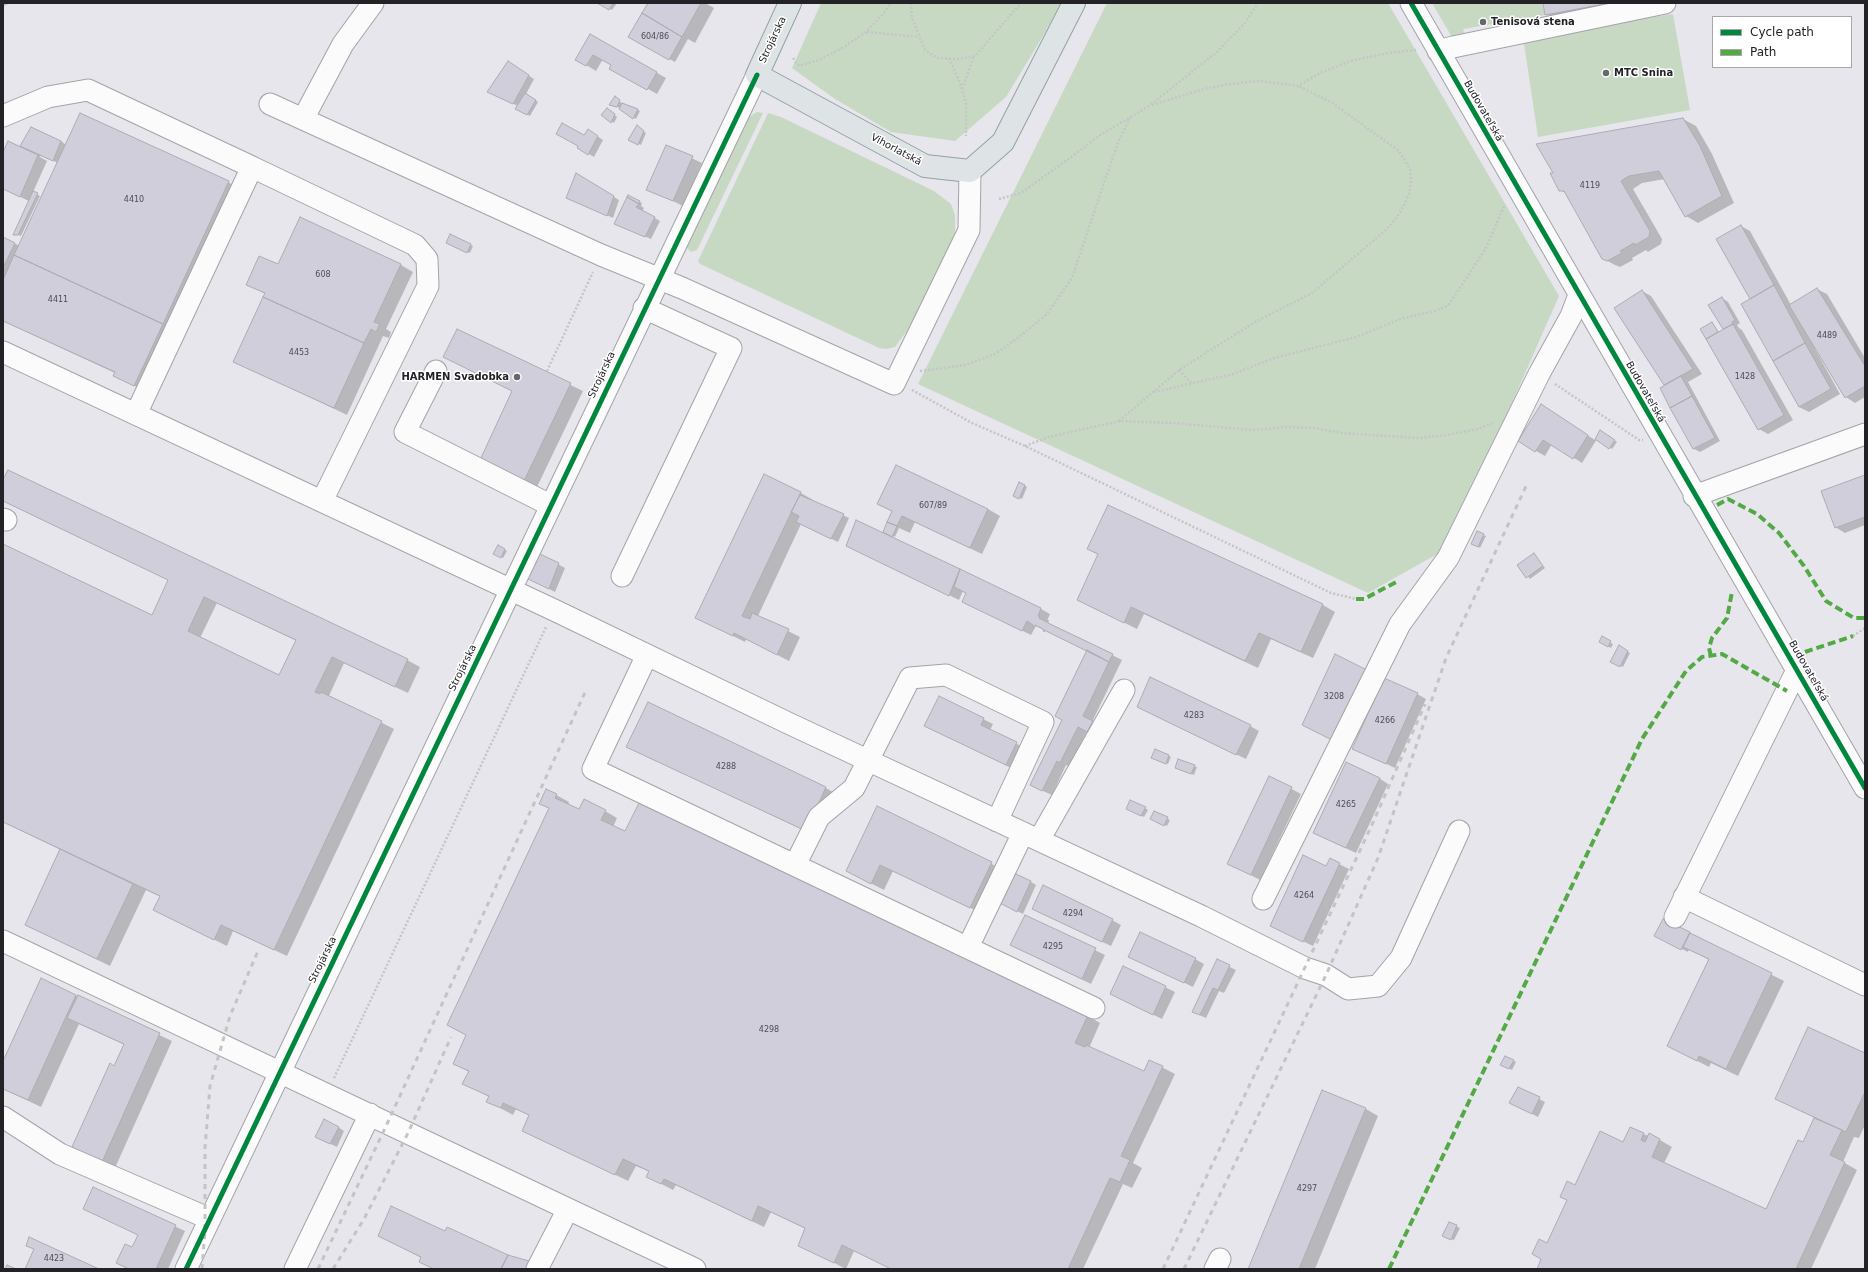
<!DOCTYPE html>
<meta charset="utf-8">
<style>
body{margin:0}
#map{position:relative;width:1868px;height:1272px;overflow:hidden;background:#e6e6ec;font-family:"DejaVu Sans",sans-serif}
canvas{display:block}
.frame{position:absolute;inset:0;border:4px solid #222227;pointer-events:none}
.legend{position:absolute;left:1712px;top:16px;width:140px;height:52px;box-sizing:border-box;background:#fff;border:1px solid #a7a7a9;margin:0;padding:5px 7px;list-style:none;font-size:12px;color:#222227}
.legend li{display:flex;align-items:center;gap:8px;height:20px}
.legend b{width:20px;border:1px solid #a7a7a9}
</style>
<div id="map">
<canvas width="1868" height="1272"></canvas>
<div class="frame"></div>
<ul class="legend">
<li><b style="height:5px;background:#00873e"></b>Cycle path</li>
<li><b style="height:5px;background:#53aa44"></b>Path</li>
</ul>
</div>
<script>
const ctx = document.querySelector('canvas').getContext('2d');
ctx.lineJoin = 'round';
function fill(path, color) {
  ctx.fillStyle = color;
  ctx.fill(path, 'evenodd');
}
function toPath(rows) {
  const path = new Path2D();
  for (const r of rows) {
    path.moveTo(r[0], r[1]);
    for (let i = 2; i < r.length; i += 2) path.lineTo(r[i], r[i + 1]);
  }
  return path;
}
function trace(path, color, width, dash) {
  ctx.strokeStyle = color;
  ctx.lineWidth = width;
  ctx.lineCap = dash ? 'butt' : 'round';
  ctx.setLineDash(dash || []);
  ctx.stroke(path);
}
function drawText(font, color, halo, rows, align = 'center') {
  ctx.font = font + ' "DejaVu Sans",sans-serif';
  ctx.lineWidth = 3;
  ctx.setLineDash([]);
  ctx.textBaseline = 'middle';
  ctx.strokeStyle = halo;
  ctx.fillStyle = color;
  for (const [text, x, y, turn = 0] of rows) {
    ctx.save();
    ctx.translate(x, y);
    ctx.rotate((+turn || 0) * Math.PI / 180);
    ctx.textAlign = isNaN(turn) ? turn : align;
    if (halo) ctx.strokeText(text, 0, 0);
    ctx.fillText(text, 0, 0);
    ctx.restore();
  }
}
const green = toPath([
 [821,3,1061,3,1043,36,1006,97,955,141,891,132,835,99,792,68],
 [1107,3,1388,3,1559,296,1448,548,1368,593,918,384],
 [1432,3,1543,3,1545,15,1463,29,1465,37,1453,39],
 [1673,14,1690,110,1538,137,1523,37],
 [757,112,763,113,697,250,691,252,686,247,689,237,747,118],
 [768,113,781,117,934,191,951,204,955,215,955,239,917,317,895,347,886,349,879,348,700,264,698,261]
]);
const shadow = toPath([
 [599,3,617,3,612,10],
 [649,3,705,3,714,8,695,43,688,39,675,62,630,37],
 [1544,3,1650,3,1559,21,1546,14],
 [590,35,666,78,657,94,611,68,613,65,603,59,596,71,576,59],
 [514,66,534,79,526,94,538,102,530,116,516,109,518,106,494,95],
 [617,98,622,104,640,111,636,119,620,109,621,108,612,106],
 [610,111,617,117,614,123,602,115],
 [1683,119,1696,126,1712,154,1734,203,1698,223,1686,216,1665,179,1642,183,1633,189,1662,239,1661,244,1648,252,1646,250,1632,258,1633,260,1620,267,1615,265,1602,258,1567,194,1560,190],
 [637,127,646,133,641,145,629,139],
 [594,134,603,140,594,157,579,148,585,136],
 [61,141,66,145,228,182,240,189,147,392,114,376,115,373,3,321,3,238,20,246,58,163,41,155,40,157,47,161,33,192,40,196,21,236,15,234,29,201,3,189,3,154],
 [666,146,702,163,683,206,648,189],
 [576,175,619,200,613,218,572,199],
 [628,196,642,203,641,206,644,208,642,211,660,221,651,239,621,226],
 [1741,226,1750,231,1791,305,1817,289,1827,294,1865,358,1865,397,1855,403,1846,397,1816,348,1815,349,1840,394,1809,412,1799,407,1751,299],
 [451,235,473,246,470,253,450,244],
 [401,265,413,272,386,329,391,332,389,338,383,336,347,415,234,361,265,294,247,284,278,266],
 [1642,291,1651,296,1702,374,1688,382,1720,441,1700,452,1694,449,1661,388,1666,385,1615,308],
 [1722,298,1728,302,1740,323,1737,325,1739,328,1742,330,1793,420,1768,434,1759,429,1702,329,1712,323,1719,332,1724,330,1710,305],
 [457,331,583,391,537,487,493,467,513,391,444,357],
 [1550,411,1595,440,1601,432,1617,442,1612,449,1597,439,1582,463,1552,444,1545,456,1536,451],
 [1865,476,1865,525,1845,533,1835,527],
 [3,481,407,660,420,667,408,693,344,663,329,696,394,729,287,956,233,931,227,946,154,910,161,897,146,890,110,966,26,925,61,850,3,822,3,545,152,616,169,580,3,501],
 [217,603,297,641,280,676,200,638],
 [1020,483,1027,487,1022,499,1014,495],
 [801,493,813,500,812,501,849,518,838,542,801,524,758,616,800,637,789,661,746,639,745,642,696,618],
 [879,504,988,509,1000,516,982,554,915,522,910,533,899,528,895,537,884,532,893,512],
 [857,521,1041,609,1050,614,1047,621,1048,623,1122,660,1092,722,1101,727,1097,736,1087,731,1070,767,1066,765,1052,795,1041,790,1088,651,1036,626,1031,635,972,606,967,593,963,591,959,600,857,550],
 [1483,535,1486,536,1480,548,1475,545],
 [498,546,507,551,503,558,494,553],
 [1088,549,1323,605,1335,612,1313,658,1271,639,1258,668,1144,614,1137,629,1078,600,1099,555],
 [539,554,565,568,555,592,533,581],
 [1534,554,1545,568,1530,579,1519,565],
 [1602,638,1613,644,1611,648,1600,642],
 [1619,647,1630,653,1623,667,1612,661],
 [1417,694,1426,699,1395,768,1353,748],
 [939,697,993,724,990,730,1025,748,1015,770,935,730],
 [1138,707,1250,726,1259,731,1246,759],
 [628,747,826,788,838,795,818,837],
 [1155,750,1171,757,1168,764,1155,759],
 [1194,766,1197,767,1194,775,1178,769],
 [1269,777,1301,794,1260,880,1228,863],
 [1379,778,1388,784,1356,853,1324,838],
 [547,790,569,802,568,805,580,811,605,811,617,818,613,827,1088,1016,1100,1023,1089,1048,1144,1073,1150,1061,1175,1074,1133,1163,1142,1168,1132,1188,1123,1184,1083,1269,891,1269,854,1251,846,1269,799,1245,806,1229,771,1212,764,1227,676,1185,673,1190,648,1177,650,1172,636,1166,628,1181,524,1130,530,1116,516,1109,513,1115,487,1101,489,1097,476,1090,469,1072,454,1063,467,1035,550,809],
 [877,808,1004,870,983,914,893,871,884,890,847,871],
 [1145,808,1148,810,1144,817,1130,810],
 [1154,812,1170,820,1167,826,1154,820],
 [1339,864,1349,869,1313,946,1271,926,1326,868],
 [1031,882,1036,885,1023,914,1007,906],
 [1043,914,1112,920,1121,925,1111,946],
 [1025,916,1105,955,1091,984,1011,945],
 [1663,920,1784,981,1738,1076,1711,1063,1709,1067,1668,1046,1709,960,1689,949,1688,952,1661,939],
 [1195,959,1204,964,1193,987,1139,961],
 [1217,961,1236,970,1224,993,1219,991,1206,1018,1199,1015],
 [1124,967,1175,992,1162,1019,1121,999],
 [41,979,172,1041,115,1168,74,1146,125,1045,79,1024,41,1107,3,1089,3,1063],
 [1865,1054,1865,1125,1859,1138,1854,1137,1843,1162,1857,1170,1811,1269,1538,1269,1568,1201,1561,1197,1575,1186,1624,1143,1643,1134,1660,1140,1672,1147,1664,1163,1766,1210,1804,1143,1815,1118,1776,1099],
 [1506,1057,1516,1062,1512,1070,1502,1065],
 [1518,1088,1545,1102,1538,1117,1517,1106],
 [1322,1092,1366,1109,1378,1116,1315,1269,1249,1269],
 [338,1127,344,1131,337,1147,322,1140],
 [94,1189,185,1231,168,1269,129,1269,133,1249,139,1235,85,1209],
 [1449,1223,1460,1228,1454,1240,1446,1237],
 [445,1232,508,1256,529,1262,533,1269,434,1269,420,1261,422,1258,379,1236]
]);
const building = toPath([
 [597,3,613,3,609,10,597,3],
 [648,3,701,3,682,37,642,13,648,3],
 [1543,3,1610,3,1545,15,1543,3],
 [642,13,682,37,669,60,628,37,642,13],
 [590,34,657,72,647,90,609,69,611,65,593,55,586,66,575,60,590,34],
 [508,61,529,75,513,104,487,92,508,61],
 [525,93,536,100,527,115,515,109,525,93],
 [615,96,620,100,617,107,609,105,615,96],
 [622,103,638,109,633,119,619,109,622,103],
 [607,108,615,114,611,123,601,115,607,108],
 [80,113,229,181,163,324,14,255,80,113],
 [1683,118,1700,146,1722,196,1685,217,1659,171,1629,176,1621,181,1650,231,1649,237,1635,245,1634,243,1620,251,1622,253,1607,261,1602,259,1564,191,1559,191,1550,173,1553,173,1536,144,1683,118],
 [562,123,584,135,588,129,598,136,588,155,577,148,578,146,556,134,562,123],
 [637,125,644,131,638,145,628,140,637,125],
 [31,127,61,141,53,161,20,146,31,127],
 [8,141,38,155,20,197,3,189,3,152,8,141],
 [666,145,693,156,673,201,646,190,666,145],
 [576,173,614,196,607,216,566,198,576,173],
 [33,191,38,193,18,235,13,235,33,191],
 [628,195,640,201,639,204,627,197,628,195],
 [627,197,639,204,636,207,655,217,645,237,614,224,627,197],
 [300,217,401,264,374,322,380,324,376,332,371,329,364,343,263,297,265,293,246,285,259,256,278,264,300,217],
 [1741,225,1774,285,1750,299,1716,239,1741,225],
 [450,234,471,244,467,253,446,243,450,234],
 [3,237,15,243,3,268,3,237],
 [14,255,163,324,134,386,113,376,115,372,3,321,3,280,14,255],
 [1774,285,1805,343,1773,361,1741,304,1774,285],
 [1817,288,1865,366,1865,386,1845,398,1789,305,1817,288],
 [1642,290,1693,369,1664,385,1614,308,1642,290],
 [263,297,364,343,334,408,233,362,263,297],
 [1722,297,1735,320,1732,322,1733,324,1723,329,1708,305,1722,297],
 [1712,322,1718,332,1706,339,1700,329,1712,322],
 [1733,324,1784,415,1758,430,1706,339,1733,324],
 [457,329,571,383,524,481,480,460,512,391,443,357,457,329],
 [1805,343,1831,389,1799,407,1773,361,1805,343],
 [1681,376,1692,396,1670,408,1660,388,1681,376],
 [1692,396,1715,438,1693,449,1670,408,1692,396],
 [1541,404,1588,435,1573,459,1543,440,1535,452,1518,441,1541,404],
 [1600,430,1615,440,1609,449,1595,439,1600,430],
 [896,465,988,509,970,548,902,516,897,526,887,522,892,511,877,504,896,465],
 [8,470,408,659,395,687,332,657,315,692,320,694,321,692,382,721,274,950,221,925,214,940,153,910,160,896,3,822,3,544,152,615,168,580,3,501,3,479,8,470],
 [204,597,296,640,279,675,188,631,204,597],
 [764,474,801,492,742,616,750,619,752,613,789,629,777,655,734,633,733,636,695,618,764,474],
 [1865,475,1865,517,1835,528,1821,491,1865,475],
 [1019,482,1025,485,1019,499,1013,496,1019,482],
 [800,495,844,514,831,539,796,522,799,516,791,512,800,495],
 [1108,505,1323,604,1301,652,1259,633,1245,661,1131,607,1124,623,1077,600,1098,554,1087,549,1108,505],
 [856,520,960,569,949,596,846,546,856,520],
 [887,522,897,526,892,537,883,532,887,522],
 [1477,531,1484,534,1478,547,1471,544,1477,531],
 [498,545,505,549,501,558,493,554,498,545],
 [538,553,559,563,549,589,526,578,538,553],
 [1534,553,1543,566,1526,578,1517,565,1534,553],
 [960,569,1041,608,1038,616,1040,616,1039,618,1047,622,1048,620,1048,623,1113,654,1109,662,1044,630,1044,632,1043,629,1035,625,1034,627,1032,626,1033,625,1027,621,1022,631,962,602,966,593,954,587,960,569],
 [1602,636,1611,641,1608,647,1599,642,1602,636],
 [1619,645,1628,651,1620,667,1610,662,1619,645],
 [1087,650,1109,662,1083,716,1093,721,1087,732,1078,727,1060,763,1057,761,1042,791,1030,785,1062,720,1055,716,1087,650],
 [1335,654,1367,670,1334,741,1302,725,1335,654],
 [1150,677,1251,725,1236,755,1137,707,1150,677],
 [1384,678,1418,693,1386,764,1352,749,1384,678],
 [939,696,984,718,981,725,1017,742,1006,765,924,726,939,696],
 [648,702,826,787,806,831,626,747,648,702],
 [1155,749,1169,755,1166,764,1151,758,1155,749],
 [1178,759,1195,765,1191,774,1175,768,1178,759],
 [1346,762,1380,778,1346,848,1313,833,1346,762],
 [1269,776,1292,787,1251,875,1227,864,1269,776],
 [546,789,557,794,555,798,579,809,584,799,606,810,601,820,625,831,639,803,1088,1015,1075,1043,1085,1047,1086,1045,1144,1071,1149,1060,1163,1066,1121,1156,1130,1160,1120,1182,1110,1178,1068,1269,891,1269,842,1245,834,1263,798,1246,805,1228,758,1206,752,1221,664,1179,661,1184,646,1177,649,1171,623,1159,615,1175,522,1131,529,1115,503,1103,501,1108,486,1102,489,1096,462,1084,469,1071,453,1064,466,1035,447,1025,549,808,539,804,546,789],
 [1130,800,1146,807,1141,816,1126,809,1130,800],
 [877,806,992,862,970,908,880,865,871,884,846,871,877,806],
 [1154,811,1168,817,1164,826,1150,819,1154,811],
 [60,849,133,884,97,959,25,925,60,849],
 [1303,855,1326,866,1330,858,1340,863,1303,942,1270,926,1303,855],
 [1014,873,1031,881,1017,912,1000,903,1014,873],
 [1043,885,1113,919,1102,942,1032,909,1043,885],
 [1025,915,1096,948,1082,979,1010,945,1025,915],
 [1663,919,1690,932,1681,950,1654,936,1663,919],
 [1140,932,1196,958,1184,983,1128,957,1140,932],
 [1690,933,1772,973,1726,1069,1699,1056,1697,1061,1667,1046,1709,959,1683,947,1690,933],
 [1217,959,1230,965,1218,990,1213,988,1200,1015,1192,1012,1217,959],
 [1123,966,1166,986,1153,1015,1110,994,1123,966],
 [41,978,76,995,28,1100,3,1089,3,1061,41,978],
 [78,995,160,1033,102,1162,72,1147,110,1063,114,1066,124,1044,67,1018,78,995],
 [1808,1027,1865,1053,1865,1092,1846,1132,1775,1099,1808,1027],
 [1505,1056,1514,1060,1509,1069,1500,1065,1505,1056],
 [1518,1087,1540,1097,1532,1114,1509,1103,1518,1087],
 [1322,1090,1366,1108,1299,1269,1248,1269,1322,1090],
 [1814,1118,1842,1130,1830,1155,1845,1162,1796,1269,1537,1269,1541,1259,1532,1254,1539,1239,1547,1243,1567,1200,1560,1197,1567,1181,1575,1185,1600,1131,1623,1142,1630,1127,1644,1133,1641,1140,1645,1142,1649,1133,1660,1139,1652,1157,1766,1209,1798,1140,1803,1142,1814,1118],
 [324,1119,339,1127,330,1144,315,1137,324,1119],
 [93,1187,176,1225,156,1269,129,1269,116,1263,125,1244,132,1247,138,1235,83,1209,93,1187],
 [391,1206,445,1231,447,1227,508,1255,501,1269,434,1269,419,1262,421,1257,378,1236,391,1206],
 [1449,1222,1457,1225,1451,1240,1442,1236,1449,1222],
 [29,1237,99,1269,25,1269,34,1249,26,1246,29,1237],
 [508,1255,529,1261,526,1269,501,1269,508,1255],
 [7,1265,16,1269,5,1269,7,1265]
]);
const path = toPath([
 [911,3,912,18,925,50,937,58,958,59,975,56,1021,3],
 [867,32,919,37],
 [793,58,799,66,819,60,844,47,866,32,883,14,891,3],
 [949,58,960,83,966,103,966,136],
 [962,89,974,56],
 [1152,105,1204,89,1230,84,1259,81,1298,86,1322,72,1354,60,1395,52,1416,50],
 [999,199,1021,193,1074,155,1100,135,1149,106,1217,52,1245,23,1258,3],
 [1179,370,1192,384],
 [547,371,593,272],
 [920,371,966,365,995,354,1019,337,1046,315,1072,278,1107,174,1119,140,1130,118],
 [1555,384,1639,440,1643,440],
 [912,390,972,423,1025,446,1331,593,1356,599],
 [1154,392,1233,374,1274,358,1356,337,1403,318,1435,311,1448,306,1486,248,1505,204],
 [1119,421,1179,370,1255,322,1312,293,1387,229,1400,213,1409,194,1411,179,1410,169,1399,151,1331,102,1298,86],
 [1025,446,1049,437,1119,421,1173,423,1252,430,1288,427,1314,428,1342,433,1420,438,1447,435,1478,429,1494,422],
 [1853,636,1865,628],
 [334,1078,546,627]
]);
const minor = toPath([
 [1411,3,1865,788],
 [1438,51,1453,47,1665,3],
 [270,104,601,255,682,288,894,384,969,230,970,171],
 [3,116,48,97,88,90,252,167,136,414],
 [303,119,343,44,373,3],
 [252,167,415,245,427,259,428,286,322,501],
 [3,352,554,610,788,723,1201,916,1305,968,1326,975,1348,989,1378,986,1401,958,1459,831],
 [436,371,405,432,550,505],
 [1694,496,1865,434],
 [3,519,6,520],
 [622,576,731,348,644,308],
 [647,655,593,769,1094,1008],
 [1039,840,1124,690],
 [795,865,819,817,854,788,910,678,946,675,1043,722,997,821],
 [1684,897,1865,985],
 [1263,899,1400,624,1448,558,1539,374,1571,316,1579,295],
 [1675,917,1797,670],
 [3,941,568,1209,537,1269],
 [968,947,1023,833],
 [3,1117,60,1154,210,1219],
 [568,1209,695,1269],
 [186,1269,757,75],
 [295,1269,370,1114],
 [1215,1269,1220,1259]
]);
const major = toPath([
 [790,3,757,75,925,166,970,171,1003,142,1074,3]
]);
const rail = toPath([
 [3,5,7,3],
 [202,1269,205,1230,205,1148,210,1086,230,1016,258,951],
 [318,1269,387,1124,587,688],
 [333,1269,364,1219,408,1133,451,1037],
 [1163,1269,1371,827,1425,704],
 [1184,1269,1326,975,1378,858,1446,658,1528,482]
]);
const quiet = toPath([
 [1717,505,1728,499,1757,514,1779,533,1804,566,1826,601,1854,618,1865,618],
 [1356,599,1364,599,1398,581],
 [1805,652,1853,636],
 [1711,656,1709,648,1712,638,1727,618,1732,592],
 [1389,1269,1642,739,1686,671,1702,657,1722,654,1787,691]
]);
const cycleway = toPath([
 [1411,3,1865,788],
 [186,1269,757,75]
]);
const markers = [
 [1483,22,4,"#67676c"],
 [1606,73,4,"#67676c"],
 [517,377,4,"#67676c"]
];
const numberNames = [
 ["604/86",655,37],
 ["4119",1590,186],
 ["4410",134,200],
 ["608",323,275],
 ["4411",58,300],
 ["4489",1827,336],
 ["4453",299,353],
 ["1428",1745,377],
 ["607/89",933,506],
 ["3208",1334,697],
 ["4283",1194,716],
 ["4266",1385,721],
 ["4288",726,767],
 ["4265",1346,805],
 ["4264",1304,896],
 ["4294",1073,914],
 ["4295",1053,947],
 ["4298",769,1030],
 ["4297",1307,1189],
 ["4423",54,1259]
];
const poiNames = [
 ["Tenisová stena",1491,22],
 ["MTC Snina",1614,73],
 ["HARMEN Svadobka",509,377,"right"]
];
const streetNames = [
 ["Strojárska",773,40,-65],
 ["Budovateľská",1483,111,60],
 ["Vihorlatská",896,150,28],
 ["Strojárska",602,375,-65],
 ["Budovateľská",1645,392,60],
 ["Strojárska",463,668,-64],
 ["Budovateľská",1808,671,60],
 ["Strojárska",323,960,-64]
];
fill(green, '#c8d9c3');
fill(shadow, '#0003');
fill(building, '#cfceda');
trace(building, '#adacb1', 1);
trace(minor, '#a3a3a8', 23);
trace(major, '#95a1a3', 24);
trace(path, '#c5c5c8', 2.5, [2, 2]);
trace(minor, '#fbfbfc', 21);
trace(major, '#dee4e5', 22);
trace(rail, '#c4c4c5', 3, [5, 5]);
trace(quiet, '#53aa44', 4, [8, 4]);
trace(cycleway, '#00873e', 5);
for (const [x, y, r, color] of markers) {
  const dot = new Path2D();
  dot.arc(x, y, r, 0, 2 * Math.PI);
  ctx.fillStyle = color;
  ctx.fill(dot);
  trace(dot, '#fff', 1.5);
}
drawText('8px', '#4e4e55', null, numberNames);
drawText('bold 10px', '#222227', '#fff', poiNames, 'left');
drawText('10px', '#222227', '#fff', streetNames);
</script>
